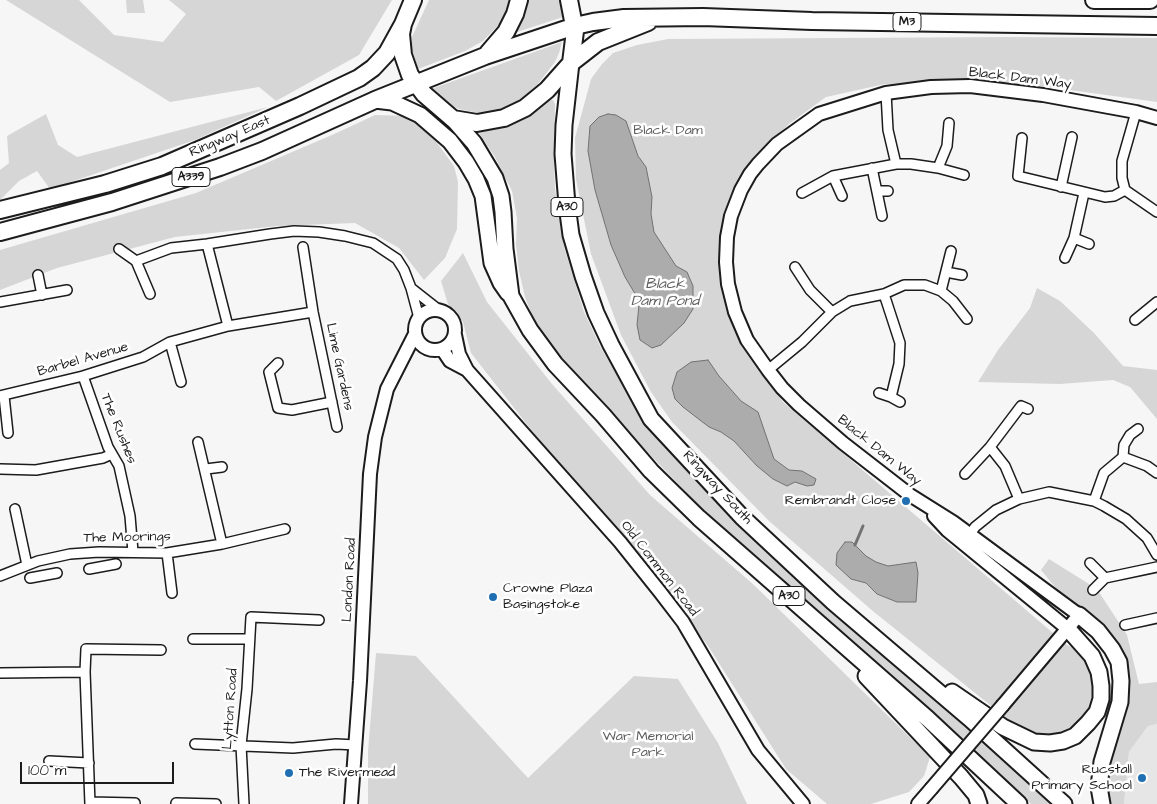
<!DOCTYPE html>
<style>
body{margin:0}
#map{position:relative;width:1157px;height:804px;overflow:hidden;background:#f6f6f6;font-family:"Architects Daughter",sans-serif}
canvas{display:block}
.scale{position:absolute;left:20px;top:762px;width:154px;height:22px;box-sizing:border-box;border:2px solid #1c1c1c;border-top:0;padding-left:6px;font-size:15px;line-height:18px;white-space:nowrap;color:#1c1c1c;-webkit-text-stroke:4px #fff;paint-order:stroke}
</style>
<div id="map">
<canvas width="1157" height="804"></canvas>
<div class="scale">100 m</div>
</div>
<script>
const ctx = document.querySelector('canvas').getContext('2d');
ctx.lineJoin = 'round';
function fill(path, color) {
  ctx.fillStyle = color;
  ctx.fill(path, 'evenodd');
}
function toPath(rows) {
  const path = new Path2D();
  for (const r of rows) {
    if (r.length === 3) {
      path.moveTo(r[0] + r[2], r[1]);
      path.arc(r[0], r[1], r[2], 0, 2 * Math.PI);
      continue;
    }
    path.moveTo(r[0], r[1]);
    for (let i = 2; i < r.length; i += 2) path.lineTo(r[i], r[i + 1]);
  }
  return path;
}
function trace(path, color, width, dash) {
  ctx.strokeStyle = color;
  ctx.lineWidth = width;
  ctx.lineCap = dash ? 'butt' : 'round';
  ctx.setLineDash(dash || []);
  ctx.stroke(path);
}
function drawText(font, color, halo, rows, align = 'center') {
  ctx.font = font + ' "Architects Daughter",sans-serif';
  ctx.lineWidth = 5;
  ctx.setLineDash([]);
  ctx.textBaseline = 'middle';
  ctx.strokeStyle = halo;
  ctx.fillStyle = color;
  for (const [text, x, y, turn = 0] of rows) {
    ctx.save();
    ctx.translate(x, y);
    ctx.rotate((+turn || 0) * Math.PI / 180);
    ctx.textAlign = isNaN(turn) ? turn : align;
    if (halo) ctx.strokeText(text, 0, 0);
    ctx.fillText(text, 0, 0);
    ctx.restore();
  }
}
const built = toPath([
 [1157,724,1157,804,1124,804,1129,752,1148,726]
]);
const green = toPath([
 [6,0,79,0,114,35,163,42,186,14,169,0,392,0,359,55,276,101,259,87,170,102],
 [126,0,143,0,145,13,127,13],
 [429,0,511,0,504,19,483,41,465,51,418,69,412,50,412,37],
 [525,0,559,0,563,17,514,33],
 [1009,37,1157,38,1157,102,1012,82,885,84,826,97,789,124,755,156,733,194,722,234,721,285,742,343,783,402,1067,645,1077,649,1086,659,1094,677,1095,695,1090,710,1081,721,1065,732,1046,735,1026,731,1010,721,874,612,769,521,672,422,651,392,621,335,591,254,576,179,575,138,591,79,602,64,613,53,637,45,668,39],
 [562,42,559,53,555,62,537,85,518,101,499,110,479,113,459,109,447,103,431,89],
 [551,100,553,100,555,104,554,166,555,189,564,247,584,312,601,348,622,384,652,426,1054,804,1031,804,987,762,710,517,577,379,536,326,525,297,519,271,516,244,517,218,512,191,495,157,479,133,517,121],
 [268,107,195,140,50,189,37,171,19,181,0,200,0,170,9,163,7,136,46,114,58,145,77,157],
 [375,115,407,116,429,132,454,166,458,182,457,229,445,258,424,280,399,248,355,223,277,226,175,237,57,268,0,290,0,250,196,193,332,135],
 [463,253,487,302,552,384,650,495,754,585,930,757,924,776,909,792,871,804,827,804,786,769,710,649,653,569,547,450,471,353,463,322,448,304,441,281],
 [1037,288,1060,301,1094,333,1123,366,1157,370,1157,419,1130,387,1113,380,1060,384,978,382,998,350,1030,308],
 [1049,559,1097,589,1127,635,1139,684,1157,682,1157,724,1148,726,1129,752,1124,804,1109,804,1106,792,1107,764,1115,738,1125,716,1127,695,1123,661,1109,633,1060,593,1041,570],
 [376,653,416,656,528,778,634,676,678,679,718,743,747,804,368,804,368,751]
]);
const water = toPath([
 [608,114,616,115,626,121,638,156,646,167,652,197,651,214,654,232,676,266,687,272,693,286,693,309,684,323,661,345,652,348,640,340,637,325,639,305,637,297,625,277,611,245,595,190,588,151,590,126,599,117,608,114],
 [708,360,719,376,741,401,758,412,774,459,789,470,802,471,816,479,814,485,807,486,795,482,787,486,773,479,757,466,734,441,721,432,709,427,683,407,675,399,672,388,677,372,691,362,708,360],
 [845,542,852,542,866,556,876,562,888,566,916,562,918,573,916,602,897,602,877,594,866,583,851,579,836,565,837,553,845,542]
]);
const stream = toPath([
 [855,545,863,526]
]);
const street = toPath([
 [886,93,888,130,896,164],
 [1022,138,1018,176,1105,197,1114,196,1125,190,1157,212],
 [872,168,882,216],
 [938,168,947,146,949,123],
 [833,176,842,196],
 [1061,187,1072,137],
 [1125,190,1122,178,1122,161,1136,112],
 [877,191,888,191],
 [802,193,833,176,896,164,911,164,938,168,964,175],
 [1074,238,1089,244],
 [207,244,228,326],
 [303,247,313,312,337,427],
 [119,249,136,261,150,294],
 [1065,258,1074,238,1084,193],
 [136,261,171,248,207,244,270,234,294,231,319,232,345,236,373,243,397,259,404,270,411,288,419,318],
 [795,267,810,290,832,312],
 [946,272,962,275],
 [38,275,42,295],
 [411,288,439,310],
 [941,291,951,251],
 [884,294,900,343,899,364,891,397,900,402],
 [0,302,67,290],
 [1135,320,1157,302],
 [170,342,181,382],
 [278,363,269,372,278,408,292,410,332,402],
 [768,370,802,342,832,312,850,301,884,294,904,285,925,285,941,291,953,301,967,319],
 [83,376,108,447,119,466,130,516,133,552],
 [879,393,891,397],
 [0,396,83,376,143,357,170,342,228,326,313,312],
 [4,396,8,433],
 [198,442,222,544],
 [990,447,1005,466,1019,499],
 [1123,457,1124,445,1130,435,1138,429],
 [0,469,36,470,103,458,112,454],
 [206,469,222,467],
 [965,474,990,447,1021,406,1028,409],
 [1094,501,1104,473,1123,457,1147,466,1157,473],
 [15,509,27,565],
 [967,539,975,527,996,510,1019,499,1049,492,1094,501,1104,506,1126,519,1147,538,1157,555],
 [167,553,172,593],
 [1090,563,1105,578],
 [89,569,116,564],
 [0,576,38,561,70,554,99,552,167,553,222,544,285,529],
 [30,578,57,573],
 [1093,590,1105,578,1157,567],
 [1125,625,1157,618],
 [193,639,249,639],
 [0,673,85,672],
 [195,744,293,748,336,744,356,745],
 [49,761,89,763],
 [90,802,135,803],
 [176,803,216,804],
 [90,804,85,672,86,649,161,650],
 [244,804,241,745,247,689,251,617,319,620]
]);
const secondary = toPath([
 [435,330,20],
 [455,335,459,354,467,370,620,542,660,592,683,622,758,750,803,804],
 [442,349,450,361,467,370],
 [934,516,947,530,1068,629],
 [1003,705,1079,615,953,522,910,495,843,443,799,405,782,388,768,370,747,340,735,312,728,284,726,262,727,237,731,216,741,190,750,174,758,164,777,144,819,114,886,93,931,87,970,86,1043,95,1136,112,1157,118],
 [351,804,360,681,370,474,375,437,387,389,415,334],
 [918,804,931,789]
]);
const primary = toPath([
 [571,63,564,125,563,154,567,205,571,235,583,276,596,313,611,345,651,419,742,517,833,602,969,718,1064,804],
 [375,100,392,102,420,115,450,141,466,162,476,179,483,196,492,263,501,283,508,293],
 [453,119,474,143,495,178,501,196,503,212,505,249,511,296,530,330,555,364,603,415,651,471,699,518,928,719,1019,804],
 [1079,615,1098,631,1112,649,1119,662,1121,681,1120,702,1102,762,1099,787,1102,804],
 [866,676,961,777,976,795,979,804],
 [952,692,1003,727,1034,742,1050,743,1063,741,1075,736,1088,723,1097,712,1101,699,1101,686,1099,672,1092,656,1068,629]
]);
const highway = toPath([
 [413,0,403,24,401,34,403,55,410,75,424,94,453,119,477,123,504,118,525,108,547,90,571,63,575,31,569,0],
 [1094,0,1150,0],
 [488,53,506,32,515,14,519,0],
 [571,63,598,42,648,22],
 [0,210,105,184,162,166,300,106,359,78,373,68,387,53,403,24],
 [0,232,112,202,220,167,262,151,375,100,485,56,575,26,593,22,624,18,703,17,812,21,1157,26]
]);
const secondaryBridge = toPath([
 [931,789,1003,705]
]);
const markers = [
 [906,501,5,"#1f6fb2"],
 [493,597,5,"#1f6fb2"],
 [289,773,5,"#1f6fb2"],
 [1142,778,5,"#1f6fb2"]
];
const shields = [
 [907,22,28],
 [191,177,38],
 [567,207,32],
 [789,596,32]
];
const shieldNames = [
 ["M3",907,22],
 ["A339",191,177],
 ["A30",567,207],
 ["A30",789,596]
];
const streetNames = [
 ["Black Dam Way",1020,79,7],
 ["Ringway East",230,137,-23],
 ["Barbel Avenue",83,360,-16],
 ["Lime Gardens",339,367,78],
 ["The Rushes",118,429,68],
 ["Black Dam Way",879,451,39],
 ["Ringway South",717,488,47],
 ["The Moorings",127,538,-1],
 ["Old Common Road",659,569,52],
 ["London Road",350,580,-87],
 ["Lytton Road",231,709,-86]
];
const parkNames = [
 ["Black Dam",668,131],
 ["War Memorial",648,737],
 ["Park",648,753]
];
const poiNames = [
 ["Rembrandt Close",896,501],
 ["Crowne Plaza",503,589,"left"],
 ["Basingstoke",503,605,"left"],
 ["Rucstall",1132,770],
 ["Primary School",1132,786],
 ["The Rivermead",299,773,"left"]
];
const waterNames = [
 ["Black",665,285],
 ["Dam Pond",665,302]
];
fill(built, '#e6e6e6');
fill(green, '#d6d6d6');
fill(water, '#acacac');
trace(water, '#727272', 1);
trace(stream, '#727272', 3);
trace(street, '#1c1c1c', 12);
trace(secondary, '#1c1c1c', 16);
trace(primary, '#1c1c1c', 19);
trace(highway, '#1c1c1c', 20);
trace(street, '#fff', 9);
trace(secondary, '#fff', 12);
trace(primary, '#fff', 15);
trace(highway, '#fff', 16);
trace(secondaryBridge, '#1c1c1c', 16, []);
trace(secondaryBridge, '#fff', 12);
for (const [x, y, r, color] of markers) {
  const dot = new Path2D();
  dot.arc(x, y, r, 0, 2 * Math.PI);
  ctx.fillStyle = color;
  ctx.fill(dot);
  trace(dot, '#fff', 2);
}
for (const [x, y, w] of shields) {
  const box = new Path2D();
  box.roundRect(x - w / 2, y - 9.5, w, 19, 4);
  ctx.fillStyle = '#fff';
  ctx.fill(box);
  trace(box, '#1c1c1c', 1);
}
drawText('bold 12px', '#1c1c1c', null, shieldNames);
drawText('14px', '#1c1c1c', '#fff', streetNames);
drawText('14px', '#5d5d5d', '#fff', parkNames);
drawText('14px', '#1c1c1c', '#fff', poiNames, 'right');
drawText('italic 15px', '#5d5d5d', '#fff', waterNames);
</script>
